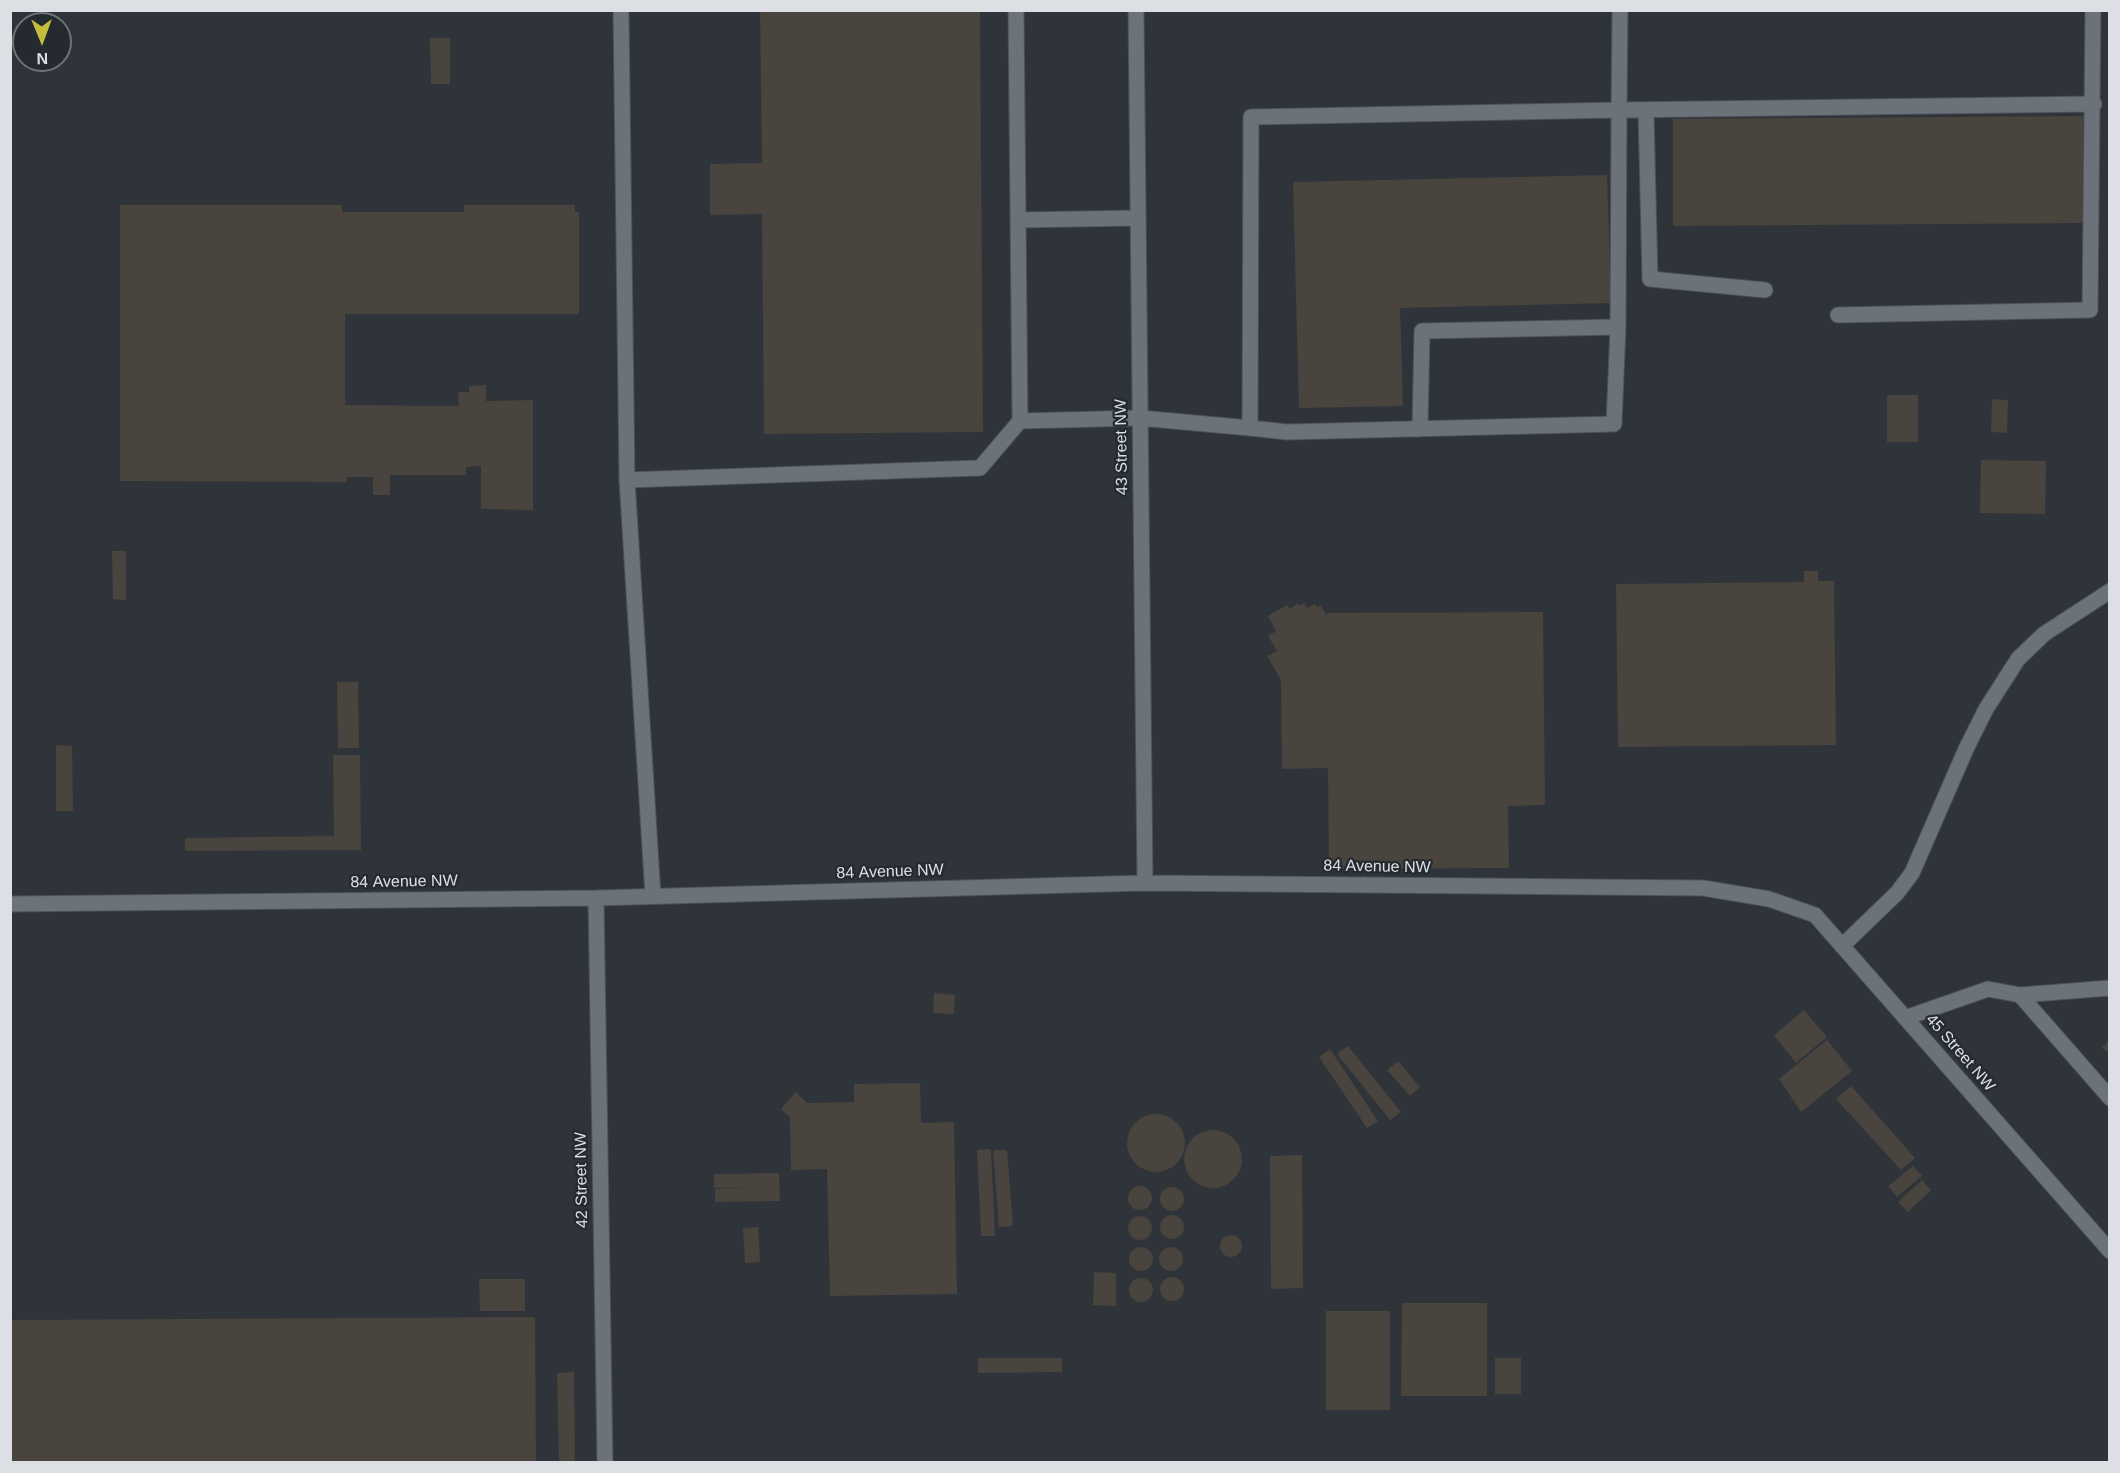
<!DOCTYPE html>
<style>
body{margin:0}
#map{position:relative;width:2120px;height:1473px;overflow:hidden;background:#2e343a;font-family:Helvetica,sans-serif}
canvas{display:block}
.frame{position:absolute;inset:0;border:12px solid #dce0e4;pointer-events:none}
.north{position:absolute;left:12px;top:12px;width:60px;height:60px;box-sizing:border-box;background:#242a2f;border:2px solid #6e7377;border-radius:50%;rotate:179deg;font-size:16px;font-weight:700;line-height:24px;text-align:center;color:#dce0e4}
.north::after{content:'';display:block;margin:auto;width:21px;height:27px;background:#c4bd3e;clip-path:polygon(50% 0,100% 100%,50% 72%,0 100%)}
</style>
<div id="map">
<canvas width="2120" height="1473"></canvas>
<div class="frame"></div>
<div class="north">N</div>
</div>
<script>
const ctx = document.querySelector('canvas').getContext('2d');
ctx.lineJoin = 'round';
function fill(path, color) {
  ctx.fillStyle = color;
  ctx.fill(path, 'evenodd');
}
function toPath(rows) {
  const path = new Path2D();
  for (const r of rows) {
    if (r.length === 3) {
      path.moveTo(r[0] + r[2], r[1]);
      path.arc(r[0], r[1], r[2], 0, 2 * Math.PI);
      continue;
    }
    path.moveTo(r[0], r[1]);
    for (let i = 2; i < r.length; i += 2) path.lineTo(r[i], r[i + 1]);
  }
  return path;
}
function trace(path, color, width, dash) {
  ctx.strokeStyle = color;
  ctx.lineWidth = width;
  ctx.lineCap = dash ? 'butt' : 'round';
  ctx.setLineDash(dash || []);
  ctx.stroke(path);
}
function drawText(font, color, halo, rows, align = 'center') {
  ctx.font = font + ' Helvetica,sans-serif';
  ctx.lineWidth = 4.5;
  ctx.setLineDash([]);
  ctx.textBaseline = 'middle';
  ctx.strokeStyle = halo;
  ctx.fillStyle = color;
  for (const [text, x, y, turn = 0] of rows) {
    ctx.save();
    ctx.translate(x, y);
    ctx.rotate((+turn || 0) * Math.PI / 180);
    ctx.textAlign = isNaN(turn) ? turn : align;
    if (halo) ctx.strokeText(text, 0, 0);
    ctx.fillText(text, 0, 0);
    ctx.restore();
  }
}
const building = toPath([
 [760,10,980,10,983,432,764,434,762,214,710,215,710,164,762,163],
 [430,38,450,38,450,84,431,84],
 [2083,116,2084,223,1673,226,1673,119],
 [1607,175,1611,303,1400,308,1403,406,1299,408,1293,182],
 [120,205,342,205,342,212,464,212,464,205,575,205,575,212,579,212,579,314,345,314,345,405,459,406,458,392,469,392,469,386,486,385,486,401,533,400,533,510,481,509,481,466,466,467,466,475,390,475,390,495,373,495,373,477,347,477,347,482,120,481],
 [1887,395,1918,395,1918,442,1887,442],
 [1992,399,2008,400,2007,433,1991,432],
 [1981,460,2046,461,2045,514,1980,513],
 [112,551,126,551,126,600,113,599],
 [1804,571,1818,571,1818,581,1834,581,1836,745,1618,747,1616,584,1804,582],
 [1298,603,1300,606,1304,603,1307,608,1315,604,1317,607,1320,605,1327,616,1327,613,1543,612,1545,805,1508,806,1509,868,1329,869,1328,768,1282,769,1281,680,1267,656,1277,651,1268,636,1276,631,1268,616,1287,605,1290,609],
 [337,682,358,682,359,748,338,748],
 [56,745,72,746,73,811,56,811],
 [333,755,360,755,361,850,185,851,185,838,334,836],
 [934,993,955,995,954,1014,933,1013],
 [1804,1010,1827,1037,1796,1063,1774,1035],
 [1827,1040,1852,1071,1801,1112,1779,1079],
 [2110,1040,2110,1055,2102,1047],
 [1348,1046,1401,1112,1390,1120,1337,1054],
 [1330,1049,1378,1121,1367,1128,1319,1057],
 [1398,1061,1420,1087,1410,1096,1387,1070],
 [920,1083,921,1123,954,1122,957,1294,830,1296,827,1169,791,1170,790,1117,781,1109,796,1092,807,1103,854,1102,854,1084],
 [1851,1086,1915,1158,1901,1170,1836,1099],
 [1156,1143,29],
 [1213,1159,29],
 [991,1149,995,1236,981,1236,977,1150],
 [993,1150,1007,1150,1013,1226,999,1227],
 [1302,1155,1303,1288,1271,1289,1270,1156],
 [1913,1166,1922,1176,1897,1197,1888,1186],
 [779,1173,780,1201,715,1202,715,1189,751,1187,714,1188,714,1174],
 [1922,1180,1931,1190,1908,1212,1898,1202],
 [1140,1198,12],
 [1172,1199,12],
 [1172,1227,12],
 [1140,1228,12],
 [758,1227,760,1262,745,1263,743,1228],
 [1231,1246,11],
 [1171,1259,12],
 [1141,1259,12],
 [1094,1272,1116,1273,1116,1306,1093,1305],
 [1172,1289,12],
 [1141,1290,12],
 [479,1279,525,1279,525,1311,480,1311],
 [1402,1303,1487,1303,1487,1396,1401,1396],
 [1326,1311,1390,1311,1390,1410,1326,1410],
 [535,1317,536,1462,10,1462,10,1320],
 [978,1358,1062,1358,1062,1372,978,1373],
 [1495,1358,1521,1358,1521,1394,1495,1394],
 [574,1372,575,1462,559,1462,557,1373]
]);
const minor = toPath([
 [621,10,627,480],
 [1016,10,1020,421,1140,418,1250,428,1251,117,1619,110,1618,327,1614,424,1287,432,1250,428],
 [1136,10,1145,883],
 [1620,10,1619,110,2094,104],
 [1646,112,1650,279,1765,290],
 [1018,220,1138,218],
 [1838,315,2090,310,2093,10],
 [1420,429,1422,331,1618,327],
 [653,896,627,480,980,468,1020,421],
 [596,898,605,1462],
 [10,904,596,898,1145,883,1703,888,1769,899,1815,915,2110,1251],
 [1842,946,1897,893,1912,873,1966,749,1986,709,2018,659,2044,634,2110,591],
 [2020,995,2110,1098],
 [1905,1018,1988,989,2020,995,2110,988]
]);
const streetNames = [
 ["43 Street NW",1122,447,-91],
 ["84 Avenue NW",1377,867,1],
 ["84 Avenue NW",890,872,-2],
 ["84 Avenue NW",404,882,-1],
 ["45 Street NW",1960,1053,49],
 ["42 Street NW",582,1180,-91]
];
fill(building, '#49443d');
trace(minor, '#4d5258', 17);
trace(minor, '#6b7279', 15);
drawText('16px', '#dce0e4', '#242a2f', streetNames);
</script>
